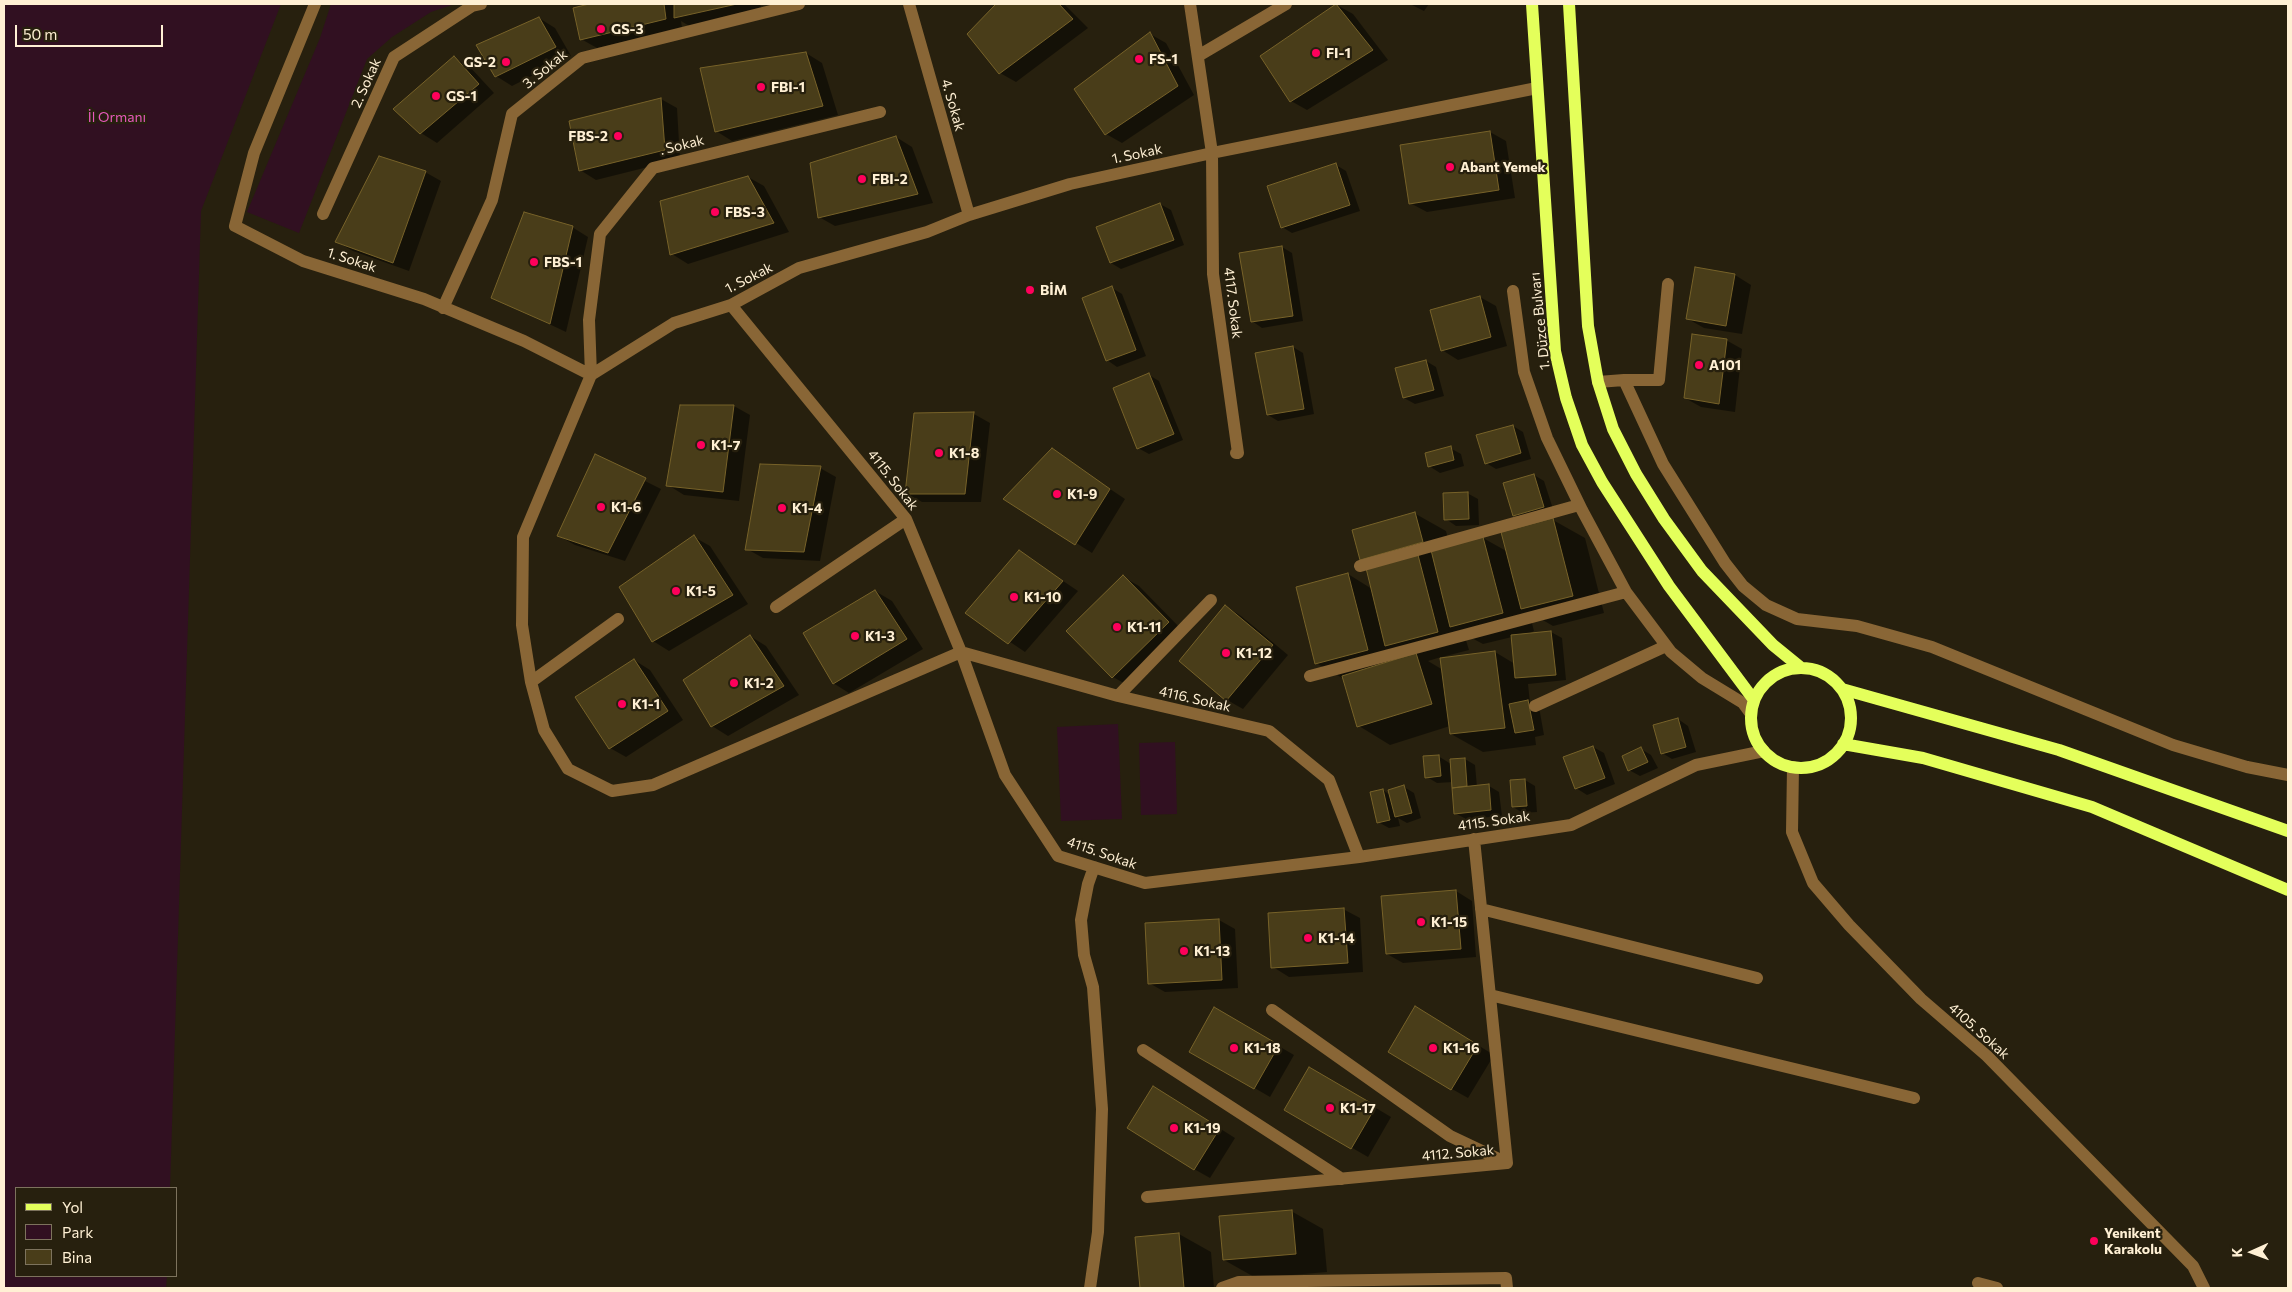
<!DOCTYPE html>
<meta charset="utf-8">
<style>
body{margin:0}
#map{position:relative;width:2292px;height:1292px;overflow:hidden;background:#27200e;font-family:Commissioner,sans-serif}
canvas{display:block}
.frame{position:absolute;inset:0;border:5px solid #fff0d4;pointer-events:none}
.legend{position:absolute;left:15px;top:1187px;width:162px;height:90px;box-sizing:border-box;background:#27200e;border:1px solid #7d735d;margin:0;padding:6px 9px;list-style:none;font-size:15px;color:#fff0d4}
.legend li{display:flex;align-items:center;gap:10px;height:25px}
.legend b{width:25px;border:1px solid #7d735d}
.north{position:absolute;left:2227px;top:1227px;width:50px;height:50px;-webkit-text-stroke:4px #27200e;paint-order:stroke;rotate:268deg;font-size:14px;font-weight:700;line-height:20px;text-align:center;color:#fff0d4}
.north::after{content:'';display:block;margin:auto;width:18px;height:22px;background:#fff0d4;clip-path:polygon(50% 0,100% 100%,50% 72%,0 100%)}
.scale{position:absolute;left:15px;top:25px;width:148px;height:22px;box-sizing:border-box;border:2px solid #fff0d4;border-top:0;padding-left:6px;font-size:15px;line-height:18px;white-space:nowrap;color:#fff0d4;-webkit-text-stroke:4px #27200e;paint-order:stroke}
</style>
<div id="map">
<canvas width="2292" height="1292"></canvas>
<div class="frame"></div>
<ul class="legend">
<li><b style="height:6px;background:#e4ff5b"></b>Yol</li>
<li><b style="height:14px;background:#311021"></b>Park</li>
<li><b style="height:14px;background:#493d19"></b>Bina</li>
</ul>
<div class="north">K</div>
<div class="scale">50 m</div>
</div>
<script>
const ctx = document.querySelector('canvas').getContext('2d');
ctx.lineJoin = 'round';
function fill(path, color) {
  ctx.fillStyle = color;
  ctx.fill(path, 'evenodd');
}
function toPath(rows) {
  const path = new Path2D();
  for (const r of rows) {
    if (r.length === 3) {
      path.moveTo(r[0] + r[2], r[1]);
      path.arc(r[0], r[1], r[2], 0, 2 * Math.PI);
      continue;
    }
    path.moveTo(r[0], r[1]);
    for (let i = 2; i < r.length; i += 2) path.lineTo(r[i], r[i + 1]);
  }
  return path;
}
function trace(path, color, width, dash) {
  ctx.strokeStyle = color;
  ctx.lineWidth = width;
  ctx.lineCap = dash ? 'butt' : 'round';
  ctx.setLineDash(dash || []);
  ctx.stroke(path);
}
function drawText(font, color, halo, rows, align = 'center') {
  ctx.font = font + ' Commissioner,sans-serif';
  ctx.lineWidth = 4.5;
  ctx.setLineDash([]);
  ctx.textBaseline = 'middle';
  ctx.strokeStyle = halo;
  ctx.fillStyle = color;
  for (const [text, x, y, turn = 0] of rows) {
    ctx.save();
    ctx.translate(x, y);
    ctx.rotate((+turn || 0) * Math.PI / 180);
    ctx.textAlign = isNaN(turn) ? turn : align;
    if (halo) ctx.strokeText(text, 0, 0);
    ctx.fillText(text, 0, 0);
    ctx.restore();
  }
}
const green = toPath([
 [4,4,281,4,201,211,170,1188,16,1188,16,1276,167,1276,166,1288,4,1288],
 [331,4,455,4,431,12,392,37,367,59,299,233,247,212,320,38],
 [1118,724,1122,819,1061,821,1057,727],
 [1175,742,1177,814,1141,815,1139,743]
]);
const shadow = toPath([
 [595,4,760,4,762,11,691,27,681,21,682,28,597,48,581,39,574,9],
 [998,4,1064,4,1088,28,1016,82,1000,73,968,34],
 [1410,4,1429,4,1424,11],
 [1337,5,1353,14,1388,60,1307,110,1291,101,1262,57],
 [539,18,555,28,571,56,512,86,496,76],
 [1150,34,1166,43,1194,95,1122,143,1106,134],
 [806,53,822,63,838,115,732,141,716,131],
 [454,58,470,67,494,93,437,143,421,133,395,109],
 [661,99,677,108,680,159,596,180,580,170],
 [1490,132,1506,141,1515,198,1427,212,1410,203],
 [896,137,912,147,933,203,835,226,819,217],
 [1336,165,1346,171,1360,211,1292,233,1282,227],
 [425,172,441,181,409,271,353,251,337,242],
 [748,177,764,186,789,232,688,264,672,254],
 [1160,204,1171,210,1184,245,1121,269,1111,263],
 [572,227,588,237,566,332,492,297],
 [1282,247,1292,253,1303,321,1262,328,1252,321],
 [1696,269,1735,275,1751,285,1742,334,1704,328,1688,319],
 [1112,288,1122,294,1146,356,1117,367,1107,360],
 [1480,297,1496,306,1507,346,1458,360,1442,350],
 [1726,340,1742,349,1735,412,1701,407,1685,398],
 [1293,347,1303,353,1314,414,1278,421,1268,415],
 [1426,361,1436,367,1444,396,1415,404,1404,398],
 [1149,375,1159,381,1183,440,1149,454,1138,448],
 [734,406,750,415,739,501,684,495,668,485],
 [915,414,974,414,990,423,981,502,922,502,906,493],
 [1513,426,1523,432,1531,459,1496,469,1486,463],
 [1450,448,1461,454,1464,466,1440,473,1429,466],
 [1052,450,1125,499,1092,553,1005,498],
 [595,456,661,489,625,561,575,545,559,536],
 [820,468,836,477,820,561,763,558,747,549],
 [1534,475,1544,481,1554,512,1525,521,1514,515],
 [1467,493,1478,499,1479,525,1456,526,1446,519],
 [1414,513,1446,531,1450,546,1483,538,1508,552,1553,520,1585,538,1604,613,1553,626,1529,612,1534,631,1527,635,1551,632,1562,638,1566,680,1528,684,1530,703,1539,707,1544,735,1535,737,1536,745,1483,752,1451,734,1450,726,1390,745,1359,726,1344,679,1316,663,1348,574,1372,589],
 [1464,634,1483,644,1512,637,1515,664,1495,652,1442,659,1442,657,1469,650],
 [1441,657,1443,670,1428,661],
 [694,537,710,546,748,604,669,651,653,641],
 [1020,552,1078,591,1025,652,967,613],
 [1123,577,1139,586,1184,632,1129,686,1113,677,1068,631],
 [875,591,892,601,923,649,849,693,833,683],
 [1225,606,1241,616,1288,655,1243,709,1227,700,1180,661],
 [750,636,766,646,799,695,728,736,712,726],
 [634,660,650,670,683,720,626,757,610,748],
 [1678,719,1688,726,1696,752,1672,759,1662,753],
 [1593,747,1604,753,1615,784,1587,795,1576,788],
 [1641,749,1651,755,1658,768,1640,776,1629,770],
 [1438,756,1451,764,1465,759,1475,765,1477,787,1489,786,1499,792,1502,816,1466,819,1455,813,1453,782,1437,783,1427,777],
 [1525,780,1535,786,1537,812,1523,813,1513,807],
 [1404,787,1414,793,1421,818,1407,823,1398,818,1400,826,1389,828,1378,822,1383,790,1390,795],
 [1456,891,1472,901,1476,957,1403,963,1387,954],
 [1343,909,1360,918,1363,972,1289,977,1273,967],
 [1219,920,1235,929,1238,988,1165,992,1149,983],
 [1215,1009,1294,1055,1270,1097,1191,1051],
 [1432,1017,1494,1055,1468,1098,1452,1089],
 [1309,1068,1391,1117,1368,1157,1285,1109],
 [1170,1097,1235,1138,1210,1178,1194,1169],
 [1291,1211,1323,1229,1327,1272,1256,1278,1224,1260],
 [1179,1234,1211,1252,1214,1288,1141,1288,1137,1238]
]);
const building = toPath([
 [589,4,664,4,666,19,580,40,573,8,589,4],
 [674,4,737,4,674,18,674,4],
 [996,4,1059,4,1073,19,999,74,967,34,996,4],
 [1336,4,1373,50,1290,102,1260,56,1336,4],
 [539,17,556,47,495,77,476,45,539,17],
 [1150,32,1178,86,1105,135,1074,89,1150,32],
 [806,52,823,106,715,132,700,68,806,52],
 [454,56,479,84,420,134,393,109,454,56],
 [661,98,665,150,579,171,569,121,661,98],
 [1490,131,1499,190,1409,204,1400,145,1490,131],
 [896,136,918,194,818,218,810,163,896,136],
 [379,156,426,171,393,263,335,242,379,156],
 [1336,163,1350,205,1281,228,1267,186,1336,163],
 [748,176,774,223,670,255,660,201,748,176],
 [1160,203,1174,240,1110,263,1096,227,1160,203],
 [524,212,573,226,550,324,491,298,524,212],
 [1282,246,1293,316,1251,322,1239,253,1282,246],
 [1695,267,1735,274,1726,326,1686,319,1695,267],
 [1112,286,1136,350,1106,361,1082,298,1112,286],
 [1480,296,1491,337,1441,351,1430,310,1480,296],
 [1692,334,1727,339,1719,404,1684,398,1692,334],
 [1293,346,1304,409,1267,415,1255,353,1293,346],
 [1426,360,1434,390,1403,398,1395,368,1426,360],
 [1149,373,1174,434,1137,449,1113,388,1149,373],
 [680,405,734,405,723,492,666,486,680,405],
 [974,412,965,494,905,494,914,413,974,412],
 [1513,425,1521,453,1485,464,1476,435,1513,425],
 [1451,446,1454,460,1428,467,1425,453,1451,446],
 [1052,448,1110,489,1075,545,1003,499,1052,448],
 [595,454,646,478,608,553,557,536,595,454],
 [760,464,821,466,804,552,745,550,760,464],
 [1534,474,1544,507,1513,516,1503,483,1534,474],
 [1468,492,1469,519,1444,520,1443,493,1468,492],
 [1415,512,1423,542,1360,560,1352,530,1415,512],
 [1553,518,1573,596,1521,609,1501,532,1553,518],
 [694,535,733,595,652,642,619,587,694,535],
 [1483,537,1503,613,1450,627,1431,550,1483,537],
 [1019,550,1063,581,1008,644,965,613,1019,550],
 [1418,555,1438,632,1385,646,1366,568,1418,555],
 [1348,573,1368,650,1315,664,1296,587,1348,573],
 [1123,575,1169,622,1112,678,1066,631,1123,575],
 [875,590,907,639,833,684,803,633,875,590],
 [1225,605,1273,645,1226,701,1179,661,1225,605],
 [1551,631,1556,675,1515,678,1511,635,1551,631],
 [750,635,784,686,711,727,683,680,750,635],
 [1495,651,1505,728,1450,734,1440,658,1495,651],
 [1416,653,1432,704,1357,727,1342,676,1416,653],
 [634,659,668,711,609,749,575,697,634,659],
 [1528,700,1534,730,1515,733,1509,704,1528,700],
 [1678,718,1686,747,1661,754,1653,725,1678,718],
 [1593,746,1605,778,1575,789,1563,757,1593,746],
 [1641,747,1648,762,1628,771,1622,756,1641,747],
 [1439,755,1441,776,1425,778,1423,756,1439,755],
 [1465,758,1467,786,1452,788,1450,759,1465,758],
 [1525,779,1527,806,1512,807,1510,780,1525,779],
 [1489,784,1491,810,1454,814,1452,788,1489,784],
 [1404,785,1412,813,1395,817,1388,790,1404,785],
 [1383,789,1390,820,1377,823,1370,792,1383,789],
 [1456,890,1461,949,1386,954,1381,896,1456,890],
 [1344,908,1348,963,1271,968,1268,913,1344,908],
 [1219,919,1222,980,1148,984,1145,923,1219,919],
 [1415,1006,1478,1045,1451,1090,1388,1052,1415,1006],
 [1214,1007,1279,1045,1254,1089,1189,1052,1214,1007],
 [1309,1067,1376,1106,1351,1149,1284,1110,1309,1067],
 [1153,1086,1220,1128,1194,1170,1127,1128,1153,1086],
 [1292,1210,1296,1254,1223,1260,1219,1216,1292,1210],
 [1179,1233,1184,1288,1140,1288,1135,1237,1179,1233]
]);
const minor = toPath([
 [315,4,254,153,235,226,303,261,424,299,524,341,591,375,674,323,731,305,799,268,927,232,969,215,1070,184,1212,153,1537,88],
 [909,4,969,215],
 [1190,4,1212,153,1213,274,1238,453,1236,453],
 [1198,56,1286,4],
 [880,112,653,168,600,234,589,320,591,375,523,537,522,625,531,682,544,730,568,769,612,791,653,785,961,652,1118,696,1269,731,1329,780,1359,857],
 [323,214,394,57,472,6,481,4],
 [1513,291,1524,372,1547,438,1582,510,1626,592,1671,652,1702,678,1743,703,1751,714],
 [731,305,906,519,961,652,1005,775,1058,856,1145,883,1359,857,1571,825,1696,765,1764,751],
 [443,308,492,200,512,114,582,58,799,4],
 [1624,380,1659,380,1668,284],
 [1598,382,1624,380,1663,464,1725,563,1743,586,1766,605,1797,619,1857,626,1932,647,2173,745,2247,767,2288,775],
 [1360,566,1579,505],
 [776,607,906,519],
 [1310,676,1626,592],
 [531,682,618,619],
 [1118,696,1211,600],
 [1535,706,1666,646],
 [1793,767,1792,832,1813,883,1849,925,1921,999,1987,1056,2193,1266,2204,1288],
 [1481,909,1757,978],
 [1490,995,1914,1098],
 [1272,1010,1450,1136,1507,1163],
 [1143,1050,1342,1179],
 [1147,1197,1507,1163,1474,839],
 [1978,1283,1997,1288],
 [1090,1288,1098,1232,1102,1109,1093,987,1084,955,1081,920,1088,884,1094,867],
 [1222,1288,1239,1282,1506,1278,1507,1288]
]);
const major = toPath([
 [1532,4,1555,351,1566,398,1582,445,1602,482,1669,586,1754,700],
 [1569,4,1588,326,1598,382,1613,429,1636,474,1664,519,1702,571,1773,645,1800,667],
 [1801,718,50],
 [1842,689,2059,750,2288,831],
 [1843,744,1923,758,2092,807,2288,890]
]);
const markers = [
 [601,29,5,"#ff005b"],
 [1316,53,5,"#ff005b"],
 [1139,59,5,"#ff005b"],
 [506,62,5,"#ff005b"],
 [761,87,5,"#ff005b"],
 [436,96,5,"#ff005b"],
 [618,136,5,"#ff005b"],
 [1450,167,5,"#ff005b"],
 [862,179,5,"#ff005b"],
 [715,212,5,"#ff005b"],
 [534,262,5,"#ff005b"],
 [1030,290,5,"#ff005b"],
 [1699,365,5,"#ff005b"],
 [701,445,5,"#ff005b"],
 [939,453,5,"#ff005b"],
 [1057,494,5,"#ff005b"],
 [601,507,5,"#ff005b"],
 [782,508,5,"#ff005b"],
 [676,591,5,"#ff005b"],
 [1014,597,5,"#ff005b"],
 [1117,627,5,"#ff005b"],
 [855,636,5,"#ff005b"],
 [1226,653,5,"#ff005b"],
 [734,683,5,"#ff005b"],
 [622,704,5,"#ff005b"],
 [1421,922,5,"#ff005b"],
 [1308,938,5,"#ff005b"],
 [1184,951,5,"#ff005b"],
 [1234,1048,5,"#ff005b"],
 [1433,1048,5,"#ff005b"],
 [1330,1108,5,"#ff005b"],
 [1174,1128,5,"#ff005b"],
 [2094,1241,5,"#ff005b"]
];
const poiNames = [
 ["GS-3",611,29],
 ["FI-1",1326,53],
 ["FS-1",1149,59],
 ["GS-2",496,62,"right"],
 ["FBI-1",771,87],
 ["GS-1",446,96],
 ["FBS-2",608,136,"right"],
 ["Abant Yemek",1460,167],
 ["FBI-2",872,179],
 ["FBS-3",725,212],
 ["FBS-1",544,262],
 ["BİM",1040,290],
 ["A101",1709,365],
 ["K1-7",711,445],
 ["K1-8",949,453],
 ["K1-9",1067,494],
 ["K1-6",611,507],
 ["K1-4",792,508],
 ["K1-5",686,591],
 ["K1-10",1024,597],
 ["K1-11",1127,627],
 ["K1-3",865,636],
 ["K1-12",1236,653],
 ["K1-2",744,683],
 ["K1-1",632,704],
 ["K1-15",1431,922],
 ["K1-14",1318,938],
 ["K1-13",1194,951],
 ["K1-18",1244,1048],
 ["K1-16",1443,1048],
 ["K1-17",1340,1108],
 ["K1-19",1184,1128],
 ["Yenikent",2104,1233],
 ["Karakolu",2104,1249]
];
const streetNames = [
 ["3. Sokak",545,69,-39],
 ["2. Sokak",366,83,-66],
 ["4. Sokak",953,105,74],
 [". Sokak",682,145,-14],
 ["1. Sokak",1137,154,-12],
 ["1. Sokak",352,260,18],
 ["1. Sokak",749,278,-27],
 ["4117. Sokak",1233,303,83],
 ["1. Düzce Bulvarı",1540,321,-96],
 ["4115. Sokak",893,480,52],
 ["4116. Sokak",1195,699,13],
 ["4115. Sokak",1494,821,-8],
 ["4115. Sokak",1102,853,19],
 ["4105. Sokak",1979,1031,42],
 ["4112. Sokak",1458,1153,-5]
];
const parkNames = [
 ["İl Ormanı",117,117]
];
fill(green, '#311021');
fill(shadow, '#0007');
fill(building, '#493d19');
trace(building, '#776229', 1);
trace(minor, '#896636', 12);
trace(major, '#e4ff5b', 12);
for (const [x, y, r, color] of markers) {
  const dot = new Path2D();
  dot.arc(x, y, r, 0, 2 * Math.PI);
  ctx.fillStyle = color;
  ctx.fill(dot);
  trace(dot, '#27200e', 2);
}
drawText('bold 14px', '#fff0d4', '#27200e', poiNames, 'left');
drawText('14px', '#fff0d4', '#27200e', streetNames);
drawText('14px', '#e758bd', '#27200e', parkNames);
</script>
